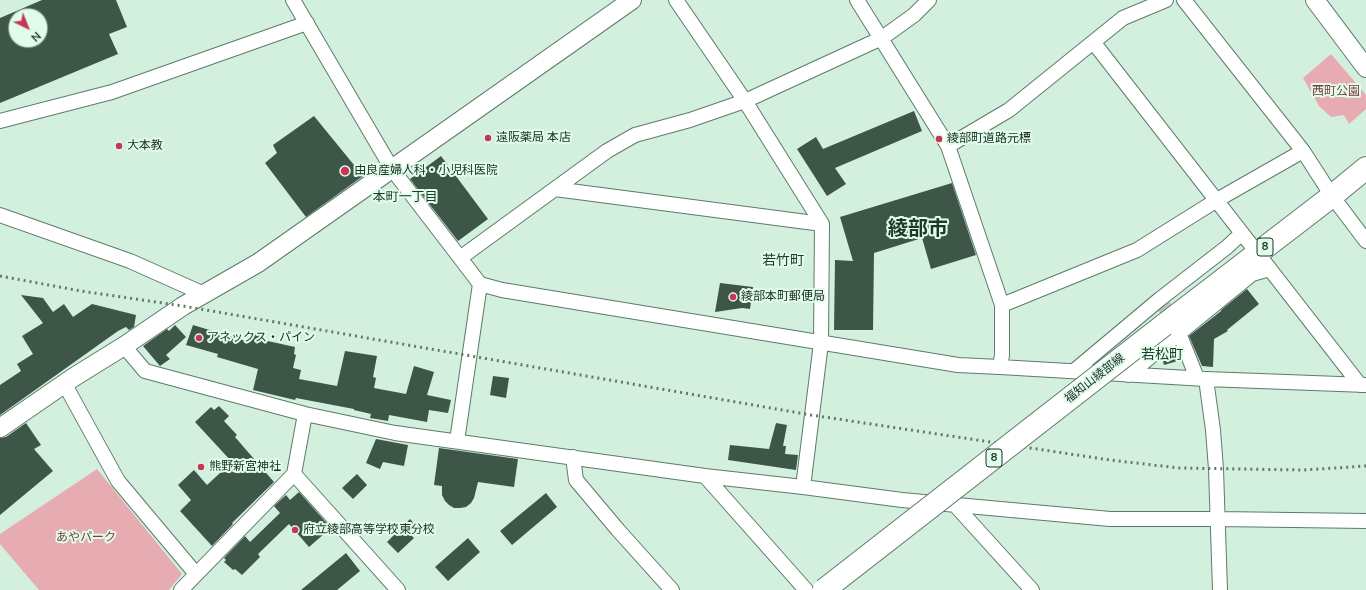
<!DOCTYPE html>
<meta charset="utf-8">
<style>
body{margin:0}
#map{position:relative;width:1366px;height:590px;overflow:hidden;background:#d2f0dd;font-family:"Nunito Sans",sans-serif}
canvas{display:block}
.north{position:absolute;left:8px;top:8px;width:40px;height:40px;box-sizing:border-box;background:#dffdea;border:1px solid #95ab9d;border-radius:50%;rotate:137deg;font-size:11px;font-weight:700;line-height:16px;text-align:center;color:#253029}
.north::after{content:'';display:block;margin:auto;width:14px;height:18px;background:#c73755;clip-path:polygon(50% 0,100% 100%,50% 72%,0 100%)}
</style>
<div id="map">
<canvas width="1366" height="590"></canvas>
<div class="north">N</div>
</div>
<script>
const ctx = document.querySelector('canvas').getContext('2d');
ctx.lineJoin = 'round';
function fill(path, color) {
  ctx.fillStyle = color;
  ctx.fill(path, 'evenodd');
}
function toPath(rows) {
  const path = new Path2D();
  for (const r of rows) {
    path.moveTo(r[0], r[1]);
    for (let i = 2; i < r.length; i += 2) path.lineTo(r[i], r[i + 1]);
  }
  return path;
}
function trace(path, color, width, dash) {
  ctx.strokeStyle = color;
  ctx.lineWidth = width;
  ctx.lineCap = dash ? 'butt' : 'round';
  ctx.setLineDash(dash || []);
  ctx.stroke(path);
}
function drawText(font, color, halo, rows, align = 'center') {
  ctx.font = font + ' "Nunito Sans","Noto Sans JP",sans-serif';
  ctx.lineWidth = 4;
  ctx.setLineDash([]);
  ctx.textBaseline = 'middle';
  ctx.strokeStyle = halo;
  ctx.fillStyle = color;
  for (const [text, x, y, turn = 0] of rows) {
    ctx.save();
    ctx.translate(x, y);
    ctx.rotate((+turn || 0) * Math.PI / 180);
    ctx.textAlign = isNaN(turn) ? turn : align;
    if (halo) ctx.strokeText(text, 0, 0);
    ctx.fillText(text, 0, 0);
    ctx.restore();
  }
}
const green = toPath([
 [1331,54,1366,95,1366,109,1349,124,1344,115,1331,117,1319,106,1303,78],
 [97,469,182,574,169,590,39,590,0,544,0,534]
]);
const building = toPath([
 [42,0,116,0,127,27,109,34,118,54,0,103,0,18],
 [16,16,40,16,40,40,16,40],
 [914,111,922,131,835,168,846,184,827,196,797,149,816,137,823,149],
 [314,116,363,176,306,217,265,163,277,153,273,145],
 [441,156,488,219,458,241,410,179],
 [952,183,976,255,931,269,922,238,874,253,873,330,834,330,835,260,853,261,840,217],
 [720,283,753,287,750,309,742,308,715,312],
 [1247,289,1259,304,1227,330,1228,331,1214,339,1213,367,1202,366,1189,336,1216,315,1221,311,1221,310],
 [21,295,43,298,53,312,64,304,73,317,92,304,136,315,134,327,129,330,126,327,118,331,0,415,0,385,21,371,17,364,33,354,22,336,43,323],
 [175,325,186,337,166,355,170,359,160,366,143,346,167,329,169,331],
 [193,325,246,341,249,332,264,335,263,340,295,347,294,354,296,355,293,368,301,370,299,379,337,386,345,351,377,356,373,377,376,378,374,388,406,394,414,366,434,372,427,395,451,400,448,413,429,410,427,422,389,415,388,421,370,418,371,414,354,410,354,409,296,398,295,400,253,390,258,369,217,357,218,354,186,345],
 [1176,347,1181,360,1164,365,1162,358],
 [493,376,509,378,506,398,490,395],
 [219,406,229,416,224,421,237,435,235,437,274,482,232,523,233,524,212,546,180,511,191,500,178,485,194,470,207,485,232,462,195,422,211,407,214,410],
 [26,423,41,445,34,449,53,471,0,515,0,438,6,437],
 [776,423,787,425,783,446,786,446,785,454,798,455,796,470,728,460,730,445,769,449],
 [376,439,408,445,404,466,383,462,380,469,366,463],
 [439,448,518,459,514,487,478,482,474,498,471,503,466,507,460,508,454,508,449,505,445,501,442,495,442,486,434,485],
 [357,474,367,485,353,499,342,488],
 [299,492,331,528,309,547,289,524,258,554,260,557,242,575,235,569,233,570,224,562,226,560,224,558,245,536,250,542,280,513,274,506,286,495,290,500],
 [546,493,557,507,512,545,500,531],
 [410,519,419,529,412,536,414,538,398,553,387,542],
 [468,538,480,552,448,581,435,567],
 [346,553,360,571,337,590,301,590]
]);
const minorTunnel = toPath([
 [1160,299,1175,326]
]);
const minor = toPath([
 [293,0,392,169,480,284,502,290,958,365,1000,367,1206,379,1366,385],
 [676,0,745,101,822,224,821,343,803,487],
 [857,0,948,146,1002,305,1002,355,1000,367],
 [1184,0,1303,151,1332,196,1366,241],
 [1094,43,1360,385],
 [0,121,112,92,307,23],
 [948,146,1009,110,1123,18,1166,0],
 [555,189,822,224],
 [0,215,130,261,204,294],
 [460,258,607,151,635,135,690,120,745,101,882,38,914,15,929,0],
 [1002,305,1137,250,1217,200,1303,151],
 [1179,333,1197,378],
 [124,346,145,371,305,414,294,474,181,590],
 [1074,371,1160,299,1227,247,1242,233],
 [1128,375,1252,274,1270,269],
 [1206,379,1213,430,1216,469,1220,590],
 [64,383,118,481,196,574],
 [305,414,395,433,705,476,803,487,902,500,1110,519,1218,519,1366,521],
 [457,441,480,284],
 [573,457,576,480,618,530,672,590],
 [294,474,398,590],
 [705,476,806,590],
 [955,505,1032,590]
]);
const tertiary = toPath([
 [1315,0,1366,68],
 [0,428,74,377,124,346,183,306,258,263,632,0]
]);
const primary = toPath([
 [1164,325,1332,196,1366,168]
]);
const rail = toPath([
 [0,276,81,291,183,306,811,415,1110,460,1179,468,1303,470,1366,466]
]);
const primaryBridge = toPath([
 [824,590,1164,325]
]);
const markers = [
 [488,138,4,"#c73755"],
 [939,139,4,"#c73755"],
 [119,146,4,"#c73755"],
 [345,171,5,"#c73755"],
 [733,297,4,"#c73755"],
 [199,338,4,"#c73755"],
 [201,467,4,"#c73755"],
 [295,530,4,"#c73755"]
];
const shields = [
 [1265,247,16],
 [994,458,16]
];
const shieldNames = [
 ["8",1265,247],
 ["8",994,458]
];
const parkNames = [
 ["西町公園",1336,92],
 ["あやパーク",86,538]
];
const poiNames = [
 ["遠阪薬局 本店",496,138],
 ["綾部町道路元標",947,139],
 ["大本教",127,146],
 ["由良産婦人科・小児科医院",354,171],
 ["綾部本町郵便局",741,297],
 ["アネックス・パイン",207,338],
 ["熊野新宮神社",209,467],
 ["府立綾部高等学校東分校",303,530]
];
const streetNames = [
 ["福知山綾部線",1095,379,-38]
];
const neighbourhoodNames = [
 ["本町一丁目",405,198]
];
const quarterNames = [
 ["若竹町",783,262],
 ["若松町",1162,356]
];
const townNames = [
 ["綾部市",918,230]
];
fill(green, '#e7acb1');
fill(building, '#3d5647');
trace(minorTunnel, '#afcab9', 14, [14, 7]);
trace(minor, '#5f7a6a', 16);
trace(tertiary, '#5f7a6a', 20);
trace(primary, '#5f7a6a', 24);
trace(minor, '#fff', 14);
trace(tertiary, '#fff', 18);
trace(primary, '#fff', 22);
trace(rail, '#65776c', 3, [2, 4]);
trace(primaryBridge, '#5f7a6a', 24, []);
trace(primaryBridge, '#fff', 22);
for (const [x, y, r, color] of markers) {
  const dot = new Path2D();
  dot.arc(x, y, r, 0, 2 * Math.PI);
  ctx.fillStyle = color;
  ctx.fill(dot);
  trace(dot, '#dffdea', 1.5);
}
for (const [x, y, w] of shields) {
  const box = new Path2D();
  box.roundRect(x - w / 2, y - 9, w, 18, 3);
  ctx.fillStyle = '#dffdea';
  ctx.fill(box);
  trace(box, '#253029', 1);
}
drawText('bold 11px', '#253029', null, shieldNames);
drawText('12px', '#813943', '#dffdea', parkNames);
drawText('12px', '#253029', '#dffdea', poiNames, 'left');
drawText('12px', '#253029', '#dffdea', streetNames);
drawText('13px', '#1f382a', '#dffdea', neighbourhoodNames);
drawText('14px', '#1f382a', '#dffdea', quarterNames);
drawText('bold 20px', '#1f382a', '#dffdea', townNames);
</script>
